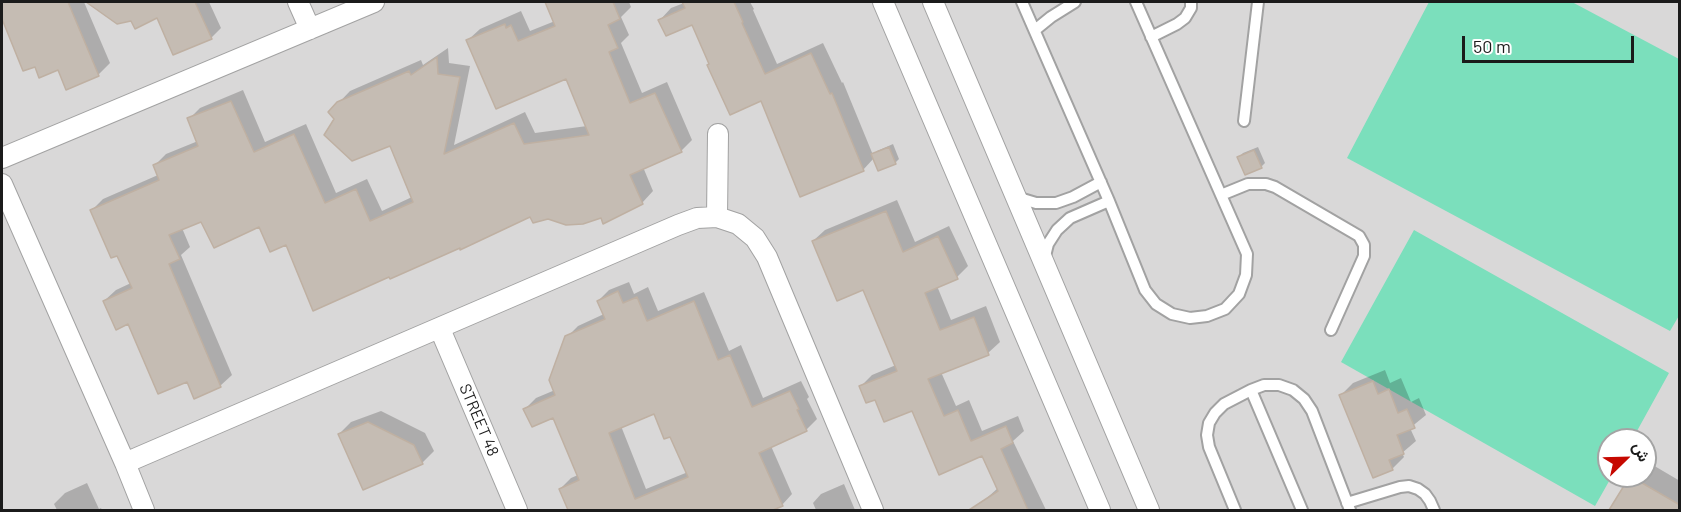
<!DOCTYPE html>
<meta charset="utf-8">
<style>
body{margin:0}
#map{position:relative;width:1681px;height:512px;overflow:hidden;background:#ede9e0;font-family:Barlow,Vazirmatn,sans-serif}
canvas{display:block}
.frame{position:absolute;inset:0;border:3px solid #1b1b1b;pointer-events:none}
.north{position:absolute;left:1597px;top:428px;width:60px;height:60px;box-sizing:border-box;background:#fff;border:2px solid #a4a4a4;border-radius:50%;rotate:67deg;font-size:16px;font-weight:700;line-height:24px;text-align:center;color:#1b1b1b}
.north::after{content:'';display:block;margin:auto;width:21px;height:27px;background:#c60800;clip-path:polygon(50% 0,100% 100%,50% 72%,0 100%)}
.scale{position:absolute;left:1462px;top:36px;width:172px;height:27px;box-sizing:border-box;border:3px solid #1b1b1b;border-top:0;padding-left:8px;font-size:18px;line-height:21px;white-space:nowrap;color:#1b1b1b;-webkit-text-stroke:4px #fff;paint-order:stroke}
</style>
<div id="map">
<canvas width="1681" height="512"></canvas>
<div class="frame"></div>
<div class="north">ش</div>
<div class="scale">50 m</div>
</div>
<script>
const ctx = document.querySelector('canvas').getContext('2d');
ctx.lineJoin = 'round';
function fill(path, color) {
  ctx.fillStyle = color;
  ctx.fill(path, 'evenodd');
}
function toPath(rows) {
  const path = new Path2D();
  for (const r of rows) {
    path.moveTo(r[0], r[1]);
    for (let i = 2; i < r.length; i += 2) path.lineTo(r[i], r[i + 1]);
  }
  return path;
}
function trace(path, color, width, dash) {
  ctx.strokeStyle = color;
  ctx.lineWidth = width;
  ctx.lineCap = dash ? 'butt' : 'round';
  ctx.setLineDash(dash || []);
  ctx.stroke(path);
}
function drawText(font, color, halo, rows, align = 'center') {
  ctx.font = font + ' Barlow,sans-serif';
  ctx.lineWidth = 4.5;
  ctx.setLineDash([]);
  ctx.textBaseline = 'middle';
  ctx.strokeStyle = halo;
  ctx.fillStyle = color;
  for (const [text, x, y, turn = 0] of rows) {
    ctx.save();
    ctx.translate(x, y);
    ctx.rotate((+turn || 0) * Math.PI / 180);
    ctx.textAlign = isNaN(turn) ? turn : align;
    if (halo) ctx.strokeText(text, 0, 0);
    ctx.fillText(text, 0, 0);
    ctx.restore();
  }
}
const residential = toPath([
 [2,2,1679,2,1679,510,2,510],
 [1609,440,1645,440,1645,476,1609,476]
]);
const pitch = toPath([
 [1429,2,1572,2,1679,59,1680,314,1670,331,1347,158],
 [1414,230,1669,373,1632,440,1609,440,1609,476,1612,476,1595,506,1341,362]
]);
const shadow = toPath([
 [2,2,84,2,110,63,98,75,35,65,24,69,2,15],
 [88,2,209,2,221,28,211,38,158,16,117,22],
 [547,2,629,2,631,7,621,17,629,35,621,43,642,93,667,82,692,140,681,151,643,167,653,191,642,203,601,216,548,218,531,215,287,243,260,225,202,220,182,228,190,247,181,255,232,375,220,386,129,322,104,301,116,290,131,283,118,254,92,210,103,199,158,175,154,166,166,154,198,141,189,119,200,108,243,90,265,142,306,124,336,193,367,179,382,211,412,197,391,144,336,119,330,112,350,91,421,60,423,65,448,48,449,63,470,66,454,145,525,112,535,133,587,126,566,77,468,40,480,29,521,11,530,31,555,21],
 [683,2,750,2,754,9,753,10,777,64,823,43,842,83,843,82,873,155,877,151,893,144,899,159,895,163,874,158,863,170,710,63,693,23,660,20,671,8,684,3],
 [1258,147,1265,163,1261,167,1239,157,1243,153],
 [897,200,915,242,949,226,968,266,957,277,937,286,951,320,986,306,1000,342,988,353,941,372,956,406,969,400,982,431,1018,416,1024,431,1013,441,1046,510,980,510,978,506,998,488,983,454,912,409,861,386,872,375,896,365,864,288,813,241,825,230],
 [629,282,634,294,648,287,658,311,704,292,729,351,741,345,763,398,801,381,809,397,807,399,817,419,806,430,771,446,792,494,782,505,769,510,602,510,595,494,560,489,571,478,578,475,554,416,525,409,536,398,555,390,567,337,578,326,604,314,598,301,609,290],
 [655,412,671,435,688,472,646,489,621,426],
 [1385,370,1390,383,1401,378,1411,402,1419,398,1426,415,1410,428,1416,441,1402,453,1404,457,1392,469,1341,395,1353,383],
 [381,411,425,433,434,451,422,463,339,434,351,422],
 [1646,461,1680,481,1680,510,1611,510,1631,476,1645,476],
 [87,483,99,509,101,508,102,510,57,510,54,504,65,493],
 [844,484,855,510,816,510,813,503,821,494]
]);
const building = toPath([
 [2,2,68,2,99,76,66,90,58,70,39,78,35,67,23,71,2,19,2,2],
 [86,2,195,2,212,39,173,55,157,18,135,29,131,21,117,24,86,2],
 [545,2,613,2,620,19,608,25,618,48,609,52,630,103,655,93,682,152,630,175,643,204,603,224,601,218,583,224,566,225,548,219,533,223,530,217,460,250,460,248,390,279,389,277,313,311,286,245,270,252,259,227,214,248,201,222,169,235,180,259,169,264,221,387,194,399,187,382,158,394,128,324,116,330,103,301,132,288,117,256,111,258,90,210,159,180,153,165,198,146,187,118,231,101,254,152,294,134,325,203,356,189,370,221,413,202,390,146,352,161,324,135,334,119,328,112,337,102,409,71,411,75,437,57,438,74,460,77,444,154,514,123,524,144,589,135,566,79,496,109,466,40,505,24,506,28,511,25,518,41,555,26,545,2],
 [682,2,734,2,743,22,742,23,765,74,811,53,830,94,832,93,864,171,800,197,761,101,730,115,707,65,709,64,692,25,666,36,658,20,685,8,682,2],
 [889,147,896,164,878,171,871,154,889,147],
 [1254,150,1262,168,1245,175,1237,157,1254,150],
 [886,211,903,252,938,236,958,279,925,293,940,330,974,317,989,355,928,379,944,416,958,410,971,441,1006,426,1013,443,1001,449,1028,510,969,510,998,491,982,456,939,475,912,411,884,422,875,400,866,403,859,386,897,371,863,290,837,301,812,241,886,211],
 [618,291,623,303,637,297,647,321,694,301,718,360,730,355,752,407,790,391,799,409,797,410,807,431,759,453,783,506,773,510,568,510,559,489,579,480,553,418,532,427,523,409,555,395,549,380,565,336,605,319,597,301,618,291],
 [654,414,664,439,670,437,688,477,635,499,609,433,654,414],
 [1373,381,1378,394,1389,389,1398,413,1407,409,1415,428,1397,435,1404,454,1389,460,1393,470,1373,478,1339,395,1373,381],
 [368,422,414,445,423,464,363,490,338,434,368,422],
 [1630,476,1680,505,1680,510,1609,510,1630,476]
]);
const lane = toPath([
 [1022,2,1109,201,1145,290,1156,304,1172,314,1190,318,1207,316,1225,309,1239,294,1246,275,1247,254,1136,2],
 [1035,30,1051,17,1075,2],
 [1151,37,1177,24,1185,18,1191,8,1191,2],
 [1244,121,1258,2],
 [1221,195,1248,184,1266,184,1275,187,1359,236,1364,245,1364,256,1331,330],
 [1016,197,1036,203,1056,203,1073,197,1101,182],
 [1044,260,1048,244,1057,230,1070,218,1109,201],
 [1251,390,1302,510],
 [1347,503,1400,487,1409,486,1418,489,1425,494,1430,501,1434,510],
 [1235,510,1209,447,1207,435,1209,423,1215,413,1224,404,1251,390,1264,385,1279,385,1293,390,1304,399,1312,411,1350,510]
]);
const street = toPath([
 [298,2,310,29],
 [883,2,1100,510],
 [933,2,1149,510],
 [2,158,374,2],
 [2,184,125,463,144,510],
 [717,217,718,134],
 [440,329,517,510],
 [125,463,678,225,697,218,717,217,738,224,755,238,767,257,873,510]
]);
const streetNames = [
 ["STREET 48",479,420,67]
];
fill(residential, '#d9d8d8');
fill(pitch, '#7bdfbc');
fill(shadow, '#0003');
fill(building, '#c5bcb3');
trace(building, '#bfb0a2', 1.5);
trace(lane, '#a2a2a2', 14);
trace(street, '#a2a2a2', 22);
trace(lane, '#fff', 10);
trace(street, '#fff', 20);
drawText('16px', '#1b1b1b', '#fff', streetNames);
</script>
